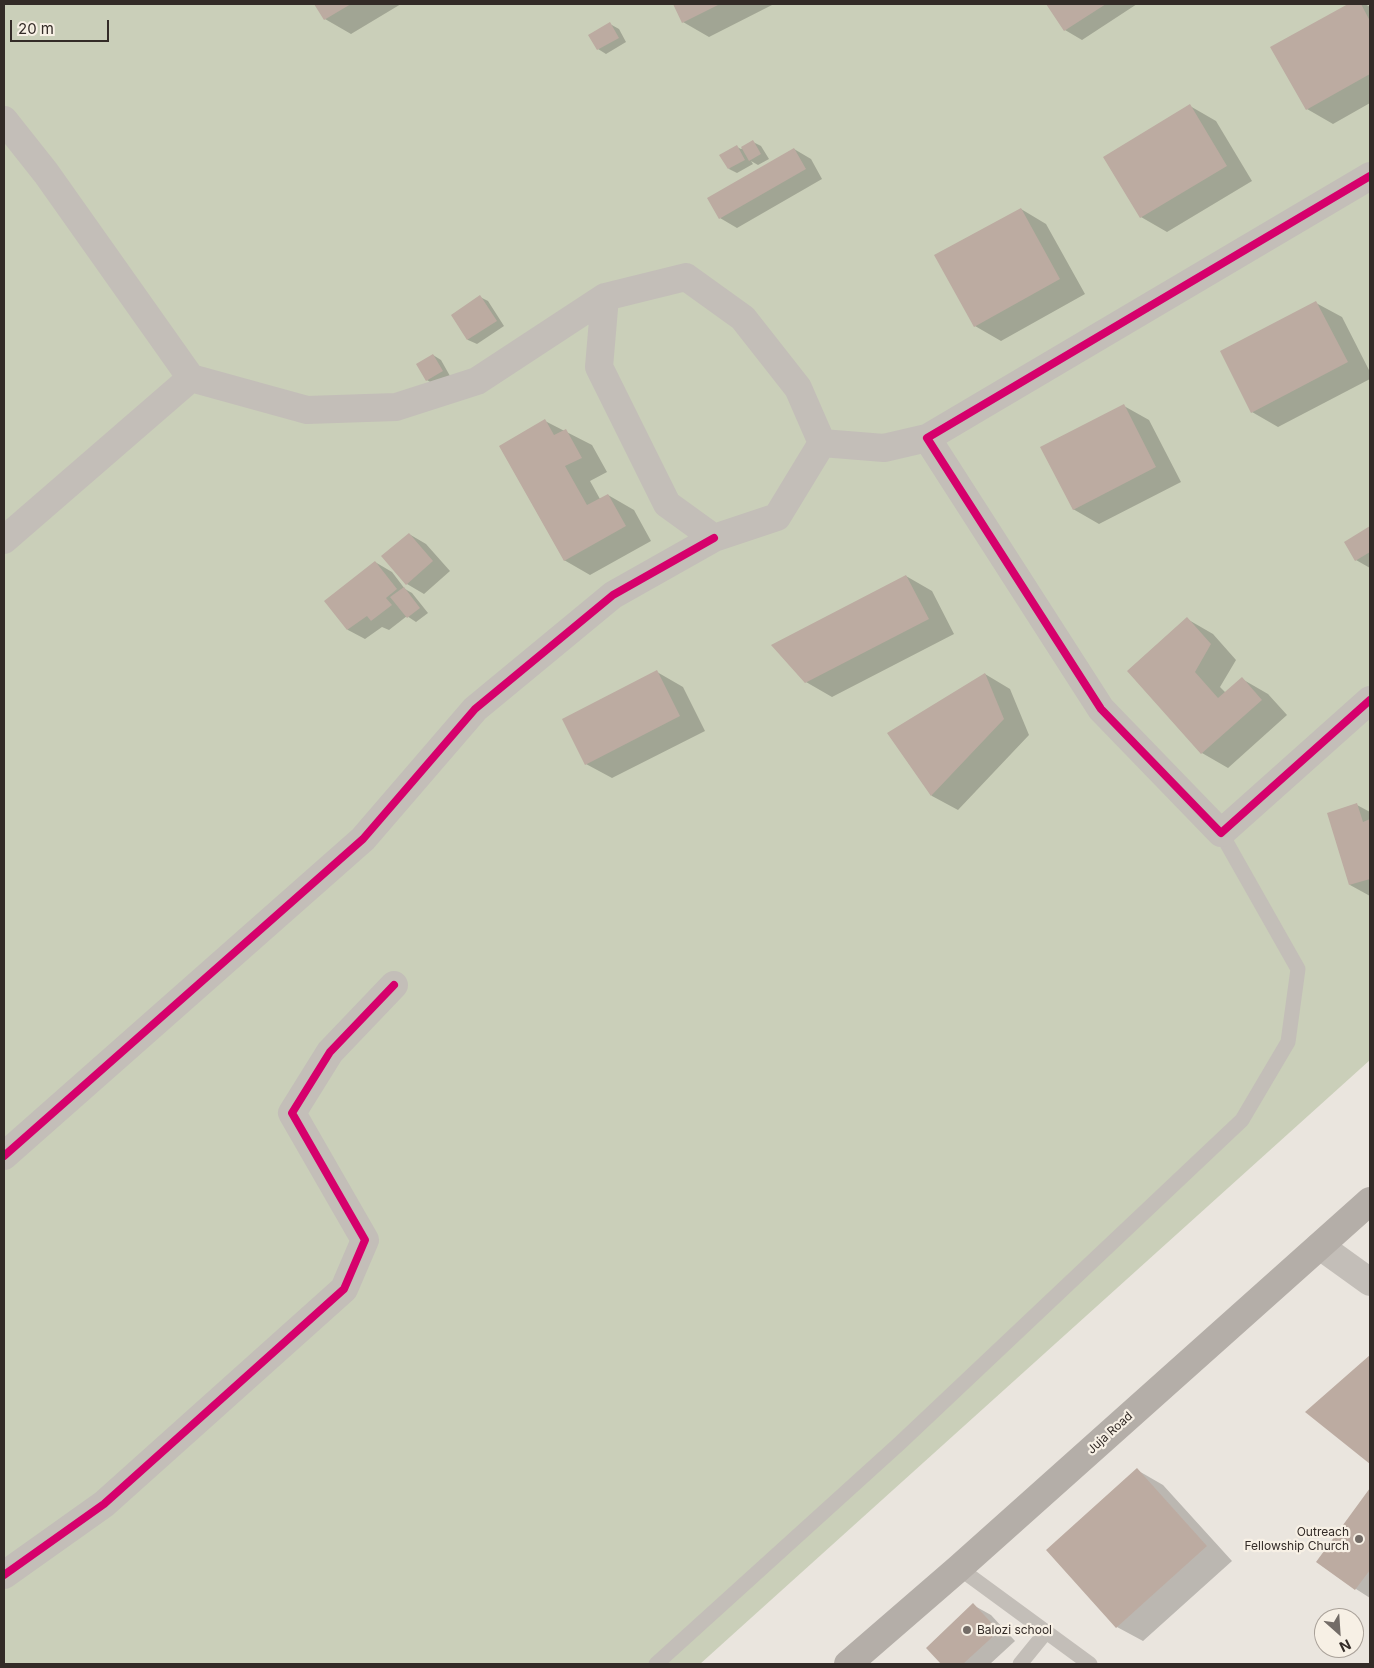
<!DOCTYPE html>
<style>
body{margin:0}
#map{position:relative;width:1374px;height:1668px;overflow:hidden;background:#eae5de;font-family:Inter,sans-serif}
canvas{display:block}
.frame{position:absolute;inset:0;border:5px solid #332b27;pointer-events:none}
.north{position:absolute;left:1314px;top:1608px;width:50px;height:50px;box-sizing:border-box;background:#f7f0e5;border:1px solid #a9a199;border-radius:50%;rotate:154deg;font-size:14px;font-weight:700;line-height:20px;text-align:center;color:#332b27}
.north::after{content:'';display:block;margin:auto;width:18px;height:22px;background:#736c67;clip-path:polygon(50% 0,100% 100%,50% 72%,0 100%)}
.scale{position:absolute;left:10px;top:20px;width:99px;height:22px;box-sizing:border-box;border:2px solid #332b27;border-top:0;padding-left:6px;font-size:15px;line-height:18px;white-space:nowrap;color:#332b27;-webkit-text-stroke:4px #f7f0e5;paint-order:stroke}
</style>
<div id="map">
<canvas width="1374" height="1668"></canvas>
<div class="frame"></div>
<div class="north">N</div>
<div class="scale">20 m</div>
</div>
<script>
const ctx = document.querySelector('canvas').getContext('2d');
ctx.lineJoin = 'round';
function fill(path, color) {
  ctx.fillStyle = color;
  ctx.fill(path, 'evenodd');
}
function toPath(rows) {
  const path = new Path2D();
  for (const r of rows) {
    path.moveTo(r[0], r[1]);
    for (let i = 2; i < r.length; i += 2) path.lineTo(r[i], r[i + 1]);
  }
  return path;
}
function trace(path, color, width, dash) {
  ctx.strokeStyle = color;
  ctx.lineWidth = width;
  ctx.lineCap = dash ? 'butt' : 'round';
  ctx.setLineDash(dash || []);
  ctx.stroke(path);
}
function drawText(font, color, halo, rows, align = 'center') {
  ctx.font = font + ' Inter,sans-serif';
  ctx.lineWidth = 4.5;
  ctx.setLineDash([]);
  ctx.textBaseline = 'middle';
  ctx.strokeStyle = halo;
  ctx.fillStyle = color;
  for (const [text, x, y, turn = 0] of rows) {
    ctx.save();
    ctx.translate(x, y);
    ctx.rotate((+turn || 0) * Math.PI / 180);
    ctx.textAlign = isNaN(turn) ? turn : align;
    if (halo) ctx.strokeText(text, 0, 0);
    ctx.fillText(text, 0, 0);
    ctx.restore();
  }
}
const green = toPath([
 [4,4,1370,4,1370,1060,700,1664,4,1664]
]);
const shadow = toPath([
 [316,4,401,4,351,34,325,19],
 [674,4,774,4,709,37,683,22],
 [1050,4,1137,4,1082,40,1065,30,1048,5],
 [1350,4,1365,4,1370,7,1370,103,1333,124,1307,109,1272,48],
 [610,24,619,29,626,42,606,54,598,49],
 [1190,106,1216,121,1252,181,1167,232,1141,217],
 [753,142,761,146,769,159,758,165,751,161,753,164,737,173,729,169,737,147,741,149],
 [794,149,811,159,822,179,737,228,720,218],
 [1021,209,1046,224,1085,294,1001,341,975,326],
 [480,297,488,301,504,326,477,344,468,340,452,315],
 [1316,303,1342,317,1370,372,1370,379,1278,427,1252,412],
 [433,355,441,360,450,376,435,385,427,380],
 [1124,406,1149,420,1181,482,1099,524,1073,509],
 [545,421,592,445,607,472,590,481,600,499,608,495,634,510,651,541,590,575,564,560],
 [1370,528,1370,568,1356,560,1346,542],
 [409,534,426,544,450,571,424,594,407,584],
 [375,562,392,572,405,589,412,593,428,613,416,622,407,616,389,630,382,627,365,639,348,630,326,601],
 [906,576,932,591,954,634,832,697,806,682],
 [1187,619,1213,634,1236,660,1220,687,1226,693,1242,679,1268,694,1287,715,1228,768,1202,753],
 [657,672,683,687,705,731,612,778,586,764],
 [985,674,1010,689,1029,735,958,810,932,796,889,734],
 [1357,805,1370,812,1370,896,1350,885],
 [1370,1356,1370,1463,1307,1412],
 [1137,1470,1163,1485,1232,1561,1143,1641,1117,1627],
 [1370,1490,1370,1598,1356,1589,1318,1562],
 [973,1605,991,1615,1015,1641,990,1664,943,1664,927,1648]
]);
const building = toPath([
 [314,4,351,4,324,20],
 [673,4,720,4,682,23],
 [1046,4,1106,4,1064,31],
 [1348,4,1361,4,1370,21,1370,74,1306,110,1270,47],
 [610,22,619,38,597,50,588,35],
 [1190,104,1227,166,1140,218,1103,157],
 [753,140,761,154,749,161,741,147],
 [737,145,745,160,728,169,719,155],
 [794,148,806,169,719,219,707,198],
 [1021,208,1060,279,974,327,934,255],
 [480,295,497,321,467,340,451,315],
 [1316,301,1348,362,1251,413,1220,351],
 [433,354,443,371,426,381,416,364],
 [1124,404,1156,467,1073,510,1040,447],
 [545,419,554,435,566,429,582,458,565,466,587,505,608,494,626,526,564,561,499,446],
 [1370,526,1370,552,1355,561,1344,542],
 [409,533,433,561,406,585,381,556],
 [375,561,397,589,386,598,392,605,371,621,367,616,347,630,324,601],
 [906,575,929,619,805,683,771,645],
 [404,587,420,608,407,618,390,597],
 [1187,617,1211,644,1195,672,1218,698,1242,677,1262,700,1201,754,1127,671],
 [657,670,680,716,585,765,562,719],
 [985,673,1004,719,931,796,887,733],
 [1357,803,1363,822,1370,819,1370,879,1349,885,1327,813],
 [1370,1355,1370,1464,1305,1412],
 [1137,1468,1207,1546,1116,1628,1046,1550],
 [1370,1488,1370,1570,1355,1590,1316,1562],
 [973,1603,999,1631,963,1664,941,1664,926,1648]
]);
const lane = toPath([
 [959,1568,1090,1664],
 [656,1664,900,1443,1242,1120,1288,1042,1298,969,1221,833],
 [1020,1664,1046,1632]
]);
const street = toPath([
 [4,120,46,173,191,378],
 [1370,176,927,438,1101,709,1221,833,1370,700],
 [686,277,743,318,798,388,822,443,777,517,714,538,667,504,599,367,605,297,686,277],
 [822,443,884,448,927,438],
 [4,540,191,378,307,410,396,407,477,381,605,297],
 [4,1156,363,839,475,709,613,595,714,538],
 [1320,1246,1370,1282],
 [4,1575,104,1504,344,1289,365,1240,292,1113,330,1052,394,985]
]);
const secondary = toPath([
 [848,1664,959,1568,1370,1201]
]);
const cycleway = toPath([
 [1370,176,927,438,1101,709,1221,833,1370,700],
 [4,1156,363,839,475,709,613,595,714,538],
 [4,1575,104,1504,344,1289,365,1240,292,1113,330,1052,394,985]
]);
const markers = [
 [1359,1539,5,"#736c67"],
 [967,1630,5,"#736c67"]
];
const streetNames = [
 ["Juja Road",1110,1433,-42]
];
const poiNames = [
 ["Outreach",1349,1532],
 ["Fellowship Church",1349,1546],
 ["Balozi school",977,1630,"left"]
];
fill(green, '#cacfb9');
fill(shadow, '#0003');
fill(building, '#bcaba1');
trace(lane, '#c3beb8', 15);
trace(street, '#c3beb8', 28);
trace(secondary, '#b4aea8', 28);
trace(cycleway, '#d6006c', 8);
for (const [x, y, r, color] of markers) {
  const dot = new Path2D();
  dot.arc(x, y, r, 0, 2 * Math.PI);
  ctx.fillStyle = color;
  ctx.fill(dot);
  trace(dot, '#f7f0e5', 2);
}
drawText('12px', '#332b27', '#f7f0e5', streetNames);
drawText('12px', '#332b27', '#f7f0e5', poiNames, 'right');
</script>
